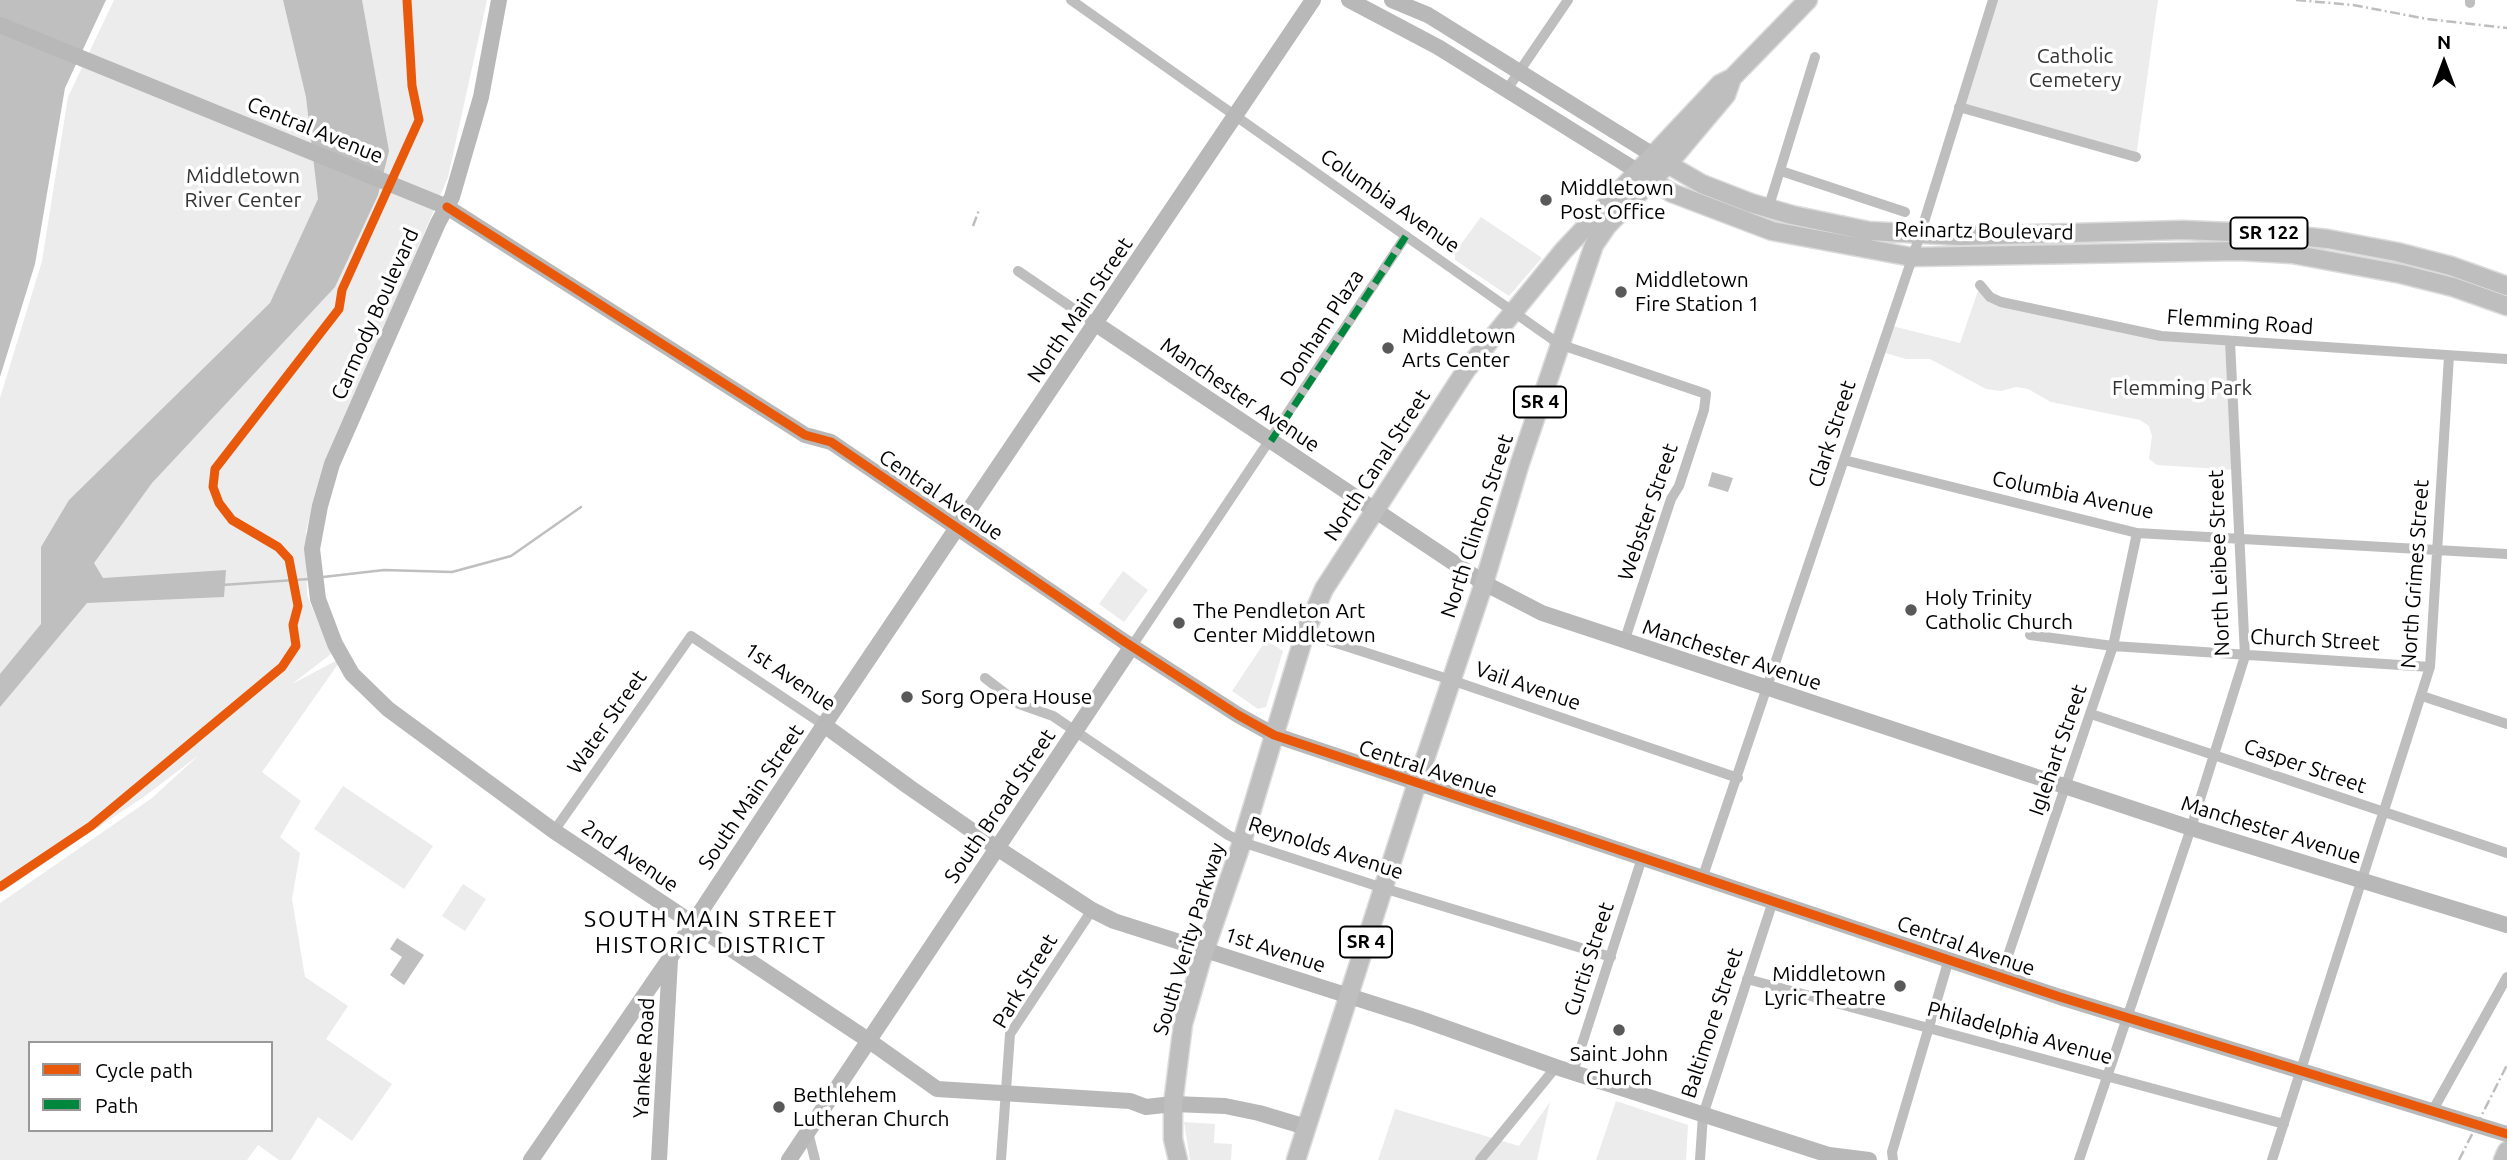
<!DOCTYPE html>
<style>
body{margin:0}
#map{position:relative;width:2507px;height:1160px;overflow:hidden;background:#fff;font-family:Ubuntu,sans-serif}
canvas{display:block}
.legend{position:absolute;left:28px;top:1041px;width:245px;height:91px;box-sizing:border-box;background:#fff;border:2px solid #999;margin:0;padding:9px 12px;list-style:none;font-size:21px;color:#000}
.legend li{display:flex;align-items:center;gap:14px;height:35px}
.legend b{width:35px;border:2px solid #999}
.north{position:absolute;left:2409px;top:28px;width:70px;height:70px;-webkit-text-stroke:5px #fff;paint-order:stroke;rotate:0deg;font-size:19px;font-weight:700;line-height:28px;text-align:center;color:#000}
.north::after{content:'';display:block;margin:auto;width:24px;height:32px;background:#000;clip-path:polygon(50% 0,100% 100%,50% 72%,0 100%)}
</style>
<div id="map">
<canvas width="2507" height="1160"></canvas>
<ul class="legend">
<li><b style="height:9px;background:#e8590c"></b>Cycle path</li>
<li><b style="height:9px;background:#00873e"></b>Path</li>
</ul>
<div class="north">N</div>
</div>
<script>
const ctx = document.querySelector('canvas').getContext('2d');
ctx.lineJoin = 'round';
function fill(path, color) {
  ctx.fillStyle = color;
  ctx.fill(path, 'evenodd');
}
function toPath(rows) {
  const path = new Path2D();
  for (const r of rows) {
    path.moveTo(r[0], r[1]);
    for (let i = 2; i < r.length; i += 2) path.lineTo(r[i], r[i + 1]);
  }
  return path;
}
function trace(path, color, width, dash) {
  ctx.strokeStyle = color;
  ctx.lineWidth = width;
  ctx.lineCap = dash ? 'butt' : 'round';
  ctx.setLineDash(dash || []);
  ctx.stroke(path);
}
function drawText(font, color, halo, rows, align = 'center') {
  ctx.font = font + ' Ubuntu,sans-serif';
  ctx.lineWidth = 7;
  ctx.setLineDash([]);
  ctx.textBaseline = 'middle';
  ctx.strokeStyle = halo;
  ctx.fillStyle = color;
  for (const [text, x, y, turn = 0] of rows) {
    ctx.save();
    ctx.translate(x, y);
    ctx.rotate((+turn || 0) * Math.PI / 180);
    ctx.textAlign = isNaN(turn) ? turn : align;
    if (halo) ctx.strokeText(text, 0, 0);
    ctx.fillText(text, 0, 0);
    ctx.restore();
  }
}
const green = toPath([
 [114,0,487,0,448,177,322,474,306,531,307,595,331,654,292,684,343,657,262,772,301,801,280,837,300,853,292,899,305,977,348,1006,326,1039,392,1084,352,1141,318,1117,291,1160,279,1160,258,1145,247,1160,0,1160,0,903,152,798,199,755,145,796,0,893,0,398,42,261,68,97],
 [30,1043,271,1043,271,1130,30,1130],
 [1993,0,2158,0,2136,157,1959,107],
 [1481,217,1542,258,1509,296,1455,260,1455,252],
 [1980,285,1990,297,2161,336,2230,341,2235,470,2157,465,2149,459,2152,436,2149,426,2140,420,2051,402,2028,389,2016,387,2001,391,1986,389,1930,359,1906,359,1879,351,1888,325,1960,343],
 [1123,571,1148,590,1124,622,1099,604],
 [1266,640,1283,651,1266,707,1258,709,1232,691],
 [343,786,433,846,404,889,314,829],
 [463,884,486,899,465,931,442,916],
 [1616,1101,1688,1125,1686,1160,1596,1160],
 [1550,1102,1537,1160,1378,1160,1395,1109,1519,1146],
 [1184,1122,1215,1124,1214,1143,1232,1144,1231,1160,1190,1160]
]);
const water = toPath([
 [0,0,106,0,65,88,35,264,0,377],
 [283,0,362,0,389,151,378,195,335,287,152,483,94,563,103,578,226,570,224,597,87,603,0,707,0,674,41,624,41,547,69,500,270,303,318,199,306,97],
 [1712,472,1733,478,1728,492,1708,486],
 [397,938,424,955,404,985,390,975,402,957,390,949]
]);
const stream = toPath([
 [323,577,384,570,452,572,511,556,581,507],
 [222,585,309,579]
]);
const street = toPath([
 [1071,0,1559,344,1706,394,1704,410,1679,486,1671,499,1624,642],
 [2470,3,2470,0],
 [1508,88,1568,0],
 [1959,107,2136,157],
 [1781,171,1905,212],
 [1768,209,1815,57],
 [1018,271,1096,324],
 [1980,285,1990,297,2001,302,2161,336,2507,359],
 [1844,460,2137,533,2507,554],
 [1305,633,1451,680,1738,778],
 [2030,635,2113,646,2430,667],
 [1132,646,1406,236],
 [985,678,1019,704,1053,716,1228,835,1242,842,1383,888,1611,957],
 [2422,696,2507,724],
 [2091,714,2507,853],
 [554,831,691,636,824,725],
 [1702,879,1920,235,1993,0],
 [2001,976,2113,646,2137,533],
 [1747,979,2284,1124],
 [1573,1072,1642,858],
 [2433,1110,2507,977],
 [808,1132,815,1160],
 [1001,1160,1010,1034,1092,910],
 [1480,1160,1556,1067],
 [1700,1160,1703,1115,1773,901],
 [1893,1160,1892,1152,1949,959],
 [2079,1160,2191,828,2245,656,2230,341],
 [2272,1160,2430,667,2449,356]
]);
const secondary = toPath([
 [499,0,481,97,452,197,438,223,332,464,320,506,312,549,318,599,335,644,352,674,388,709,554,831,868,1040,937,1089,1130,1101,1146,1107,1173,1104,1225,1106,1259,1113,1306,1127],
 [1349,0,1438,47,1637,171],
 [1392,0,1428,15,1653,155],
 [0,25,447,207,805,435,831,442,1125,642,1238,715,1274,735,2060,997,2507,1134],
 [1096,324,1484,583,1542,613,2191,828,2507,925],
 [824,725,909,787,997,848,1092,910,1114,921,1418,1018,1556,1067,1829,1155,1869,1160],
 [531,1160,670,958,824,725,1313,0],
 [659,1160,670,960],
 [789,1160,1132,646]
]);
const primary = toPath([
 [1659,159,1702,184,1751,203,1792,215,1869,231,1959,236,2183,230,2279,234,2328,239,2397,252,2451,266,2507,286],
 [1642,175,1672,193,1772,231,1912,257,2239,251,2292,254,2401,274,2453,287,2507,306],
 [1178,1160,1173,1139,1173,1104,1183,1024,1201,961,1242,842,1305,633,1324,589,1466,370,1564,250,1720,84,1732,78,1808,0],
 [1296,1160,1417,783,1484,583,1520,463,1594,245,1607,226,1668,164,1726,95,1732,78],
 [2503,1160,2507,1151]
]);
const rail = toPath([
 [2296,0,2353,5,2427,19,2507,28],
 [973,226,979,210],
 [2459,1160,2507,1065]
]);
const quiet = toPath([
 [1271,441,1406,236]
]);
const cycleway = toPath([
 [447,207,805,435,831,442,1125,642,1238,715,1274,735,2060,997,2507,1134],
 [0,887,91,826,282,667,296,646,293,625,298,606,289,559,278,547,232,520,219,503,213,487,215,469,339,309,342,290,419,120,412,86,407,0]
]);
const markers = [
 [1546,200,7,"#595959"],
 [1621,292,7,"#595959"],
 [1388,348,7,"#595959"],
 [1911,610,7,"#595959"],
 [1179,623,7,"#595959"],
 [907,697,7,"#595959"],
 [1900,986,7,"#595959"],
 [1619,1030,7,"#595959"],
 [779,1107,7,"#595959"]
];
const shields = [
 [2269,233,77],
 [1540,402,52],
 [1366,942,52]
];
const shieldNames = [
 ["SR 122",2269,233],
 ["SR 4",1540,402],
 ["SR 4",1366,942]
];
const parkNames = [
 ["Catholic",2075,56],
 ["Cemetery",2075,80],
 ["Middletown",243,176],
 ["River Center",243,200],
 ["Flemming Park",2182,388]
];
const streetNames = [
 ["Central Avenue",315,130,22],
 ["Columbia Avenue",1390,201,35],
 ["Reinartz Boulevard",1984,231,1],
 ["North Main Street",1080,310,-56],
 ["Carmody Boulevard",375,314,-66],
 ["Flemming Road",2240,322,4],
 ["Donham Plaza",1322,328,-57],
 ["Manchester Avenue",1240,395,34],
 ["Clark Street",1832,434,-72],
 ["North Canal Street",1377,465,-57],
 ["Central Avenue",941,495,34],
 ["Columbia Avenue",2073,495,12],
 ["Webster Street",1648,512,-71],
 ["North Clinton Street",1477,526,-72],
 ["North Leibee Street",2219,563,-92],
 ["North Grimes Street",2415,574,-86],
 ["Church Street",2315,640,3],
 ["Manchester Avenue",1732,655,18],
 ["1st Avenue",790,677,34],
 ["Vail Avenue",1528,686,19],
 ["Water Street",607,722,-55],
 ["Iglehart Street",2058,750,-71],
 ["Casper Street",2305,766,19],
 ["Central Avenue",1428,769,18],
 ["South Main Street",751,797,-56],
 ["South Broad Street",1000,806,-56],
 ["Manchester Avenue",2271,830,17],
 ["Reynolds Avenue",1326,848,18],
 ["2nd Avenue",630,856,34],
 ["South Verity Parkway",1189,939,-73],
 ["Central Avenue",1966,946,19],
 ["1st Avenue",1275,950,18],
 ["Curtis Street",1589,959,-72],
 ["Park Street",1025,981,-59],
 ["Baltimore Street",1712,1023,-72],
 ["Philadelphia Avenue",2020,1033,15],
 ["Yankee Road",644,1058,-87]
];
const poiNames = [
 ["Middletown",1560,188],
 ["Post Office",1560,212],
 ["Middletown",1635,280],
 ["Fire Station 1",1635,304],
 ["Middletown",1402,336],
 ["Arts Center",1402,360],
 ["Holy Trinity",1925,598],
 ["Catholic Church",1925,622],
 ["The Pendleton Art",1193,611],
 ["Center Middletown",1193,635],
 ["Sorg Opera House",921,697],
 ["Middletown",1886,974,"right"],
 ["Lyric Theatre",1886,998,"right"],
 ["Saint John",1619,1054,"center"],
 ["Church",1619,1078,"center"],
 ["Bethlehem",793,1095],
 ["Lutheran Church",793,1119]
];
const neighbourhoodNames = [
 ["SOUTH MAIN STREET",711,919],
 ["HISTORIC DISTRICT",711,945]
];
fill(green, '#ececec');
fill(water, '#bfbfbf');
trace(stream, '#bfbfbf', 2.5);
trace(primary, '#dbdbdb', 21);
trace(street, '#bebebe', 10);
trace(secondary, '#b8b8b8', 16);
trace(primary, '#bebebe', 18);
trace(rail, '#bebebe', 2.5, [10, 3.5, 2, 3.5]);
trace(quiet, '#00873e', 7, [14, 7]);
trace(cycleway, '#e8590c', 9);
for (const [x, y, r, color] of markers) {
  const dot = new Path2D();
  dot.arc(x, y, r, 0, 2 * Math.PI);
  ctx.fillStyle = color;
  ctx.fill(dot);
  trace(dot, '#fff', 2.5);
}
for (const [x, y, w] of shields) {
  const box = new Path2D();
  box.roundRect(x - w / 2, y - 15.5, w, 31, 5);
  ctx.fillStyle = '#fff';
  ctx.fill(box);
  trace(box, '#000', 2);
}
drawText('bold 19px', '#000', null, shieldNames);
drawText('21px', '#333', '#fff', parkNames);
drawText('21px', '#000', '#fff', streetNames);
drawText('21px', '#000', '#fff', poiNames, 'left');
ctx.letterSpacing = '2px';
drawText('23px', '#000', '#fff', neighbourhoodNames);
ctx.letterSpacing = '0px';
</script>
